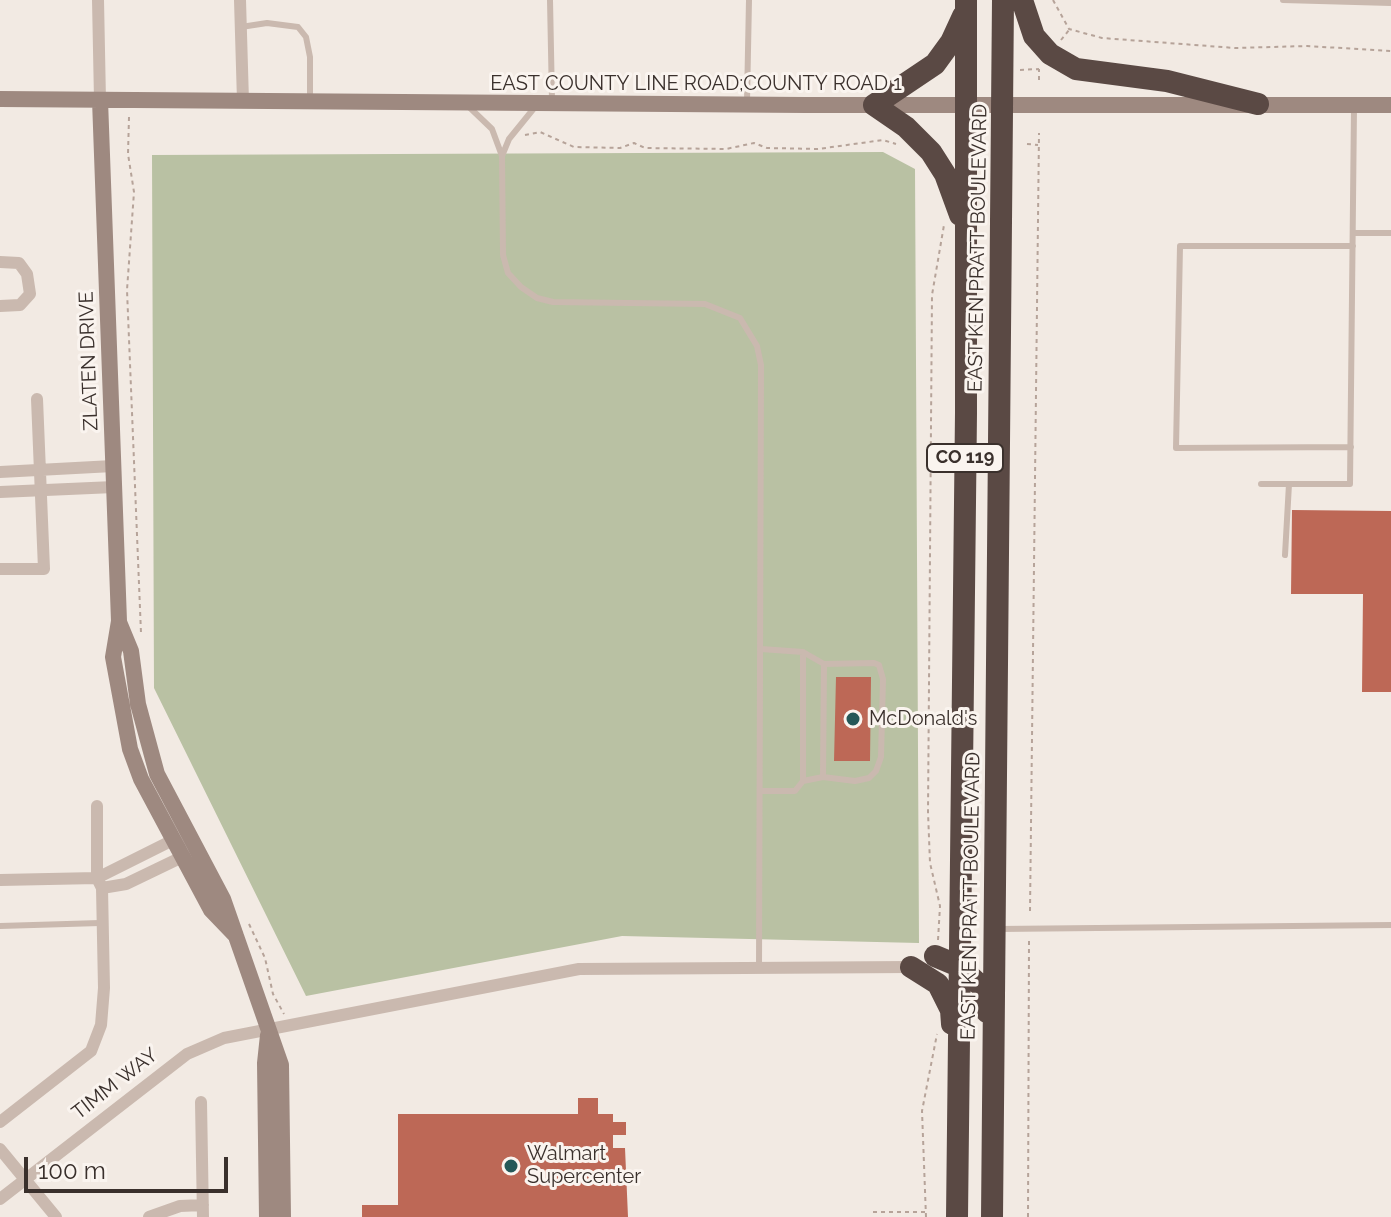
<!DOCTYPE html>
<style>
body{margin:0}
#map{position:relative;width:1391px;height:1217px;overflow:hidden;background:#f2eae3;font-family:Raleway,sans-serif}
canvas{display:block}
.scale{position:absolute;left:24px;top:1157px;width:204px;height:36px;box-sizing:border-box;border:4px solid #3a302c;border-top:0;padding-left:10px;font-size:24px;line-height:28px;white-space:nowrap;color:#3a302c;-webkit-text-stroke:6px #faf4ef;paint-order:stroke}
</style>
<div id="map">
<canvas width="1391" height="1217"></canvas>
<div class="scale">100 m</div>
</div>
<script>
const ctx = document.querySelector('canvas').getContext('2d');
ctx.lineJoin = 'round';
function fill(path, color) {
  ctx.fillStyle = color;
  ctx.fill(path, 'evenodd');
}
function toPath(rows) {
  const path = new Path2D();
  for (const r of rows) {
    path.moveTo(r[0], r[1]);
    for (let i = 2; i < r.length; i += 2) path.lineTo(r[i], r[i + 1]);
  }
  return path;
}
function trace(path, color, width, dash) {
  ctx.strokeStyle = color;
  ctx.lineWidth = width;
  ctx.lineCap = dash ? 'butt' : 'round';
  ctx.setLineDash(dash || []);
  ctx.stroke(path);
}
function drawText(font, color, halo, rows, align = 'center') {
  ctx.font = font + ' Raleway,sans-serif';
  ctx.lineWidth = 6;
  ctx.setLineDash([]);
  ctx.textBaseline = 'middle';
  ctx.strokeStyle = halo;
  ctx.fillStyle = color;
  for (const [text, x, y, turn = 0] of rows) {
    ctx.save();
    ctx.translate(x, y);
    ctx.rotate((+turn || 0) * Math.PI / 180);
    ctx.textAlign = isNaN(turn) ? turn : align;
    if (halo) ctx.strokeText(text, 0, 0);
    ctx.fillText(text, 0, 0);
    ctx.restore();
  }
}
const green = toPath([
 [883,152,915,169,919,943,622,936,306,996,154,688,152,155]
]);
const building = toPath([
 [1292,510,1391,511,1391,692,1362,692,1363,594,1291,594],
 [836,677,871,677,870,761,834,761],
 [578,1098,598,1098,598,1114,613,1114,613,1122,626,1122,626,1135,613,1135,613,1148,625,1148,628,1217,362,1217,362,1205,398,1205,398,1114,578,1114]
]);
const path = toPath([
 [1053,0,1069,29,1102,38,1235,48,1307,46,1391,51],
 [1061,40,1069,30],
 [1020,70,1039,69],
 [1039,80,1039,69],
 [129,117,128,154,134,192,127,290,141,633],
 [525,135,540,132,574,147,620,148,634,143,645,148,726,149,754,143,767,148,818,149,883,140,896,144],
 [1027,144,1038,145],
 [1030,911,1039,133],
 [249,924,265,958,273,994,284,1014],
 [938,940,940,906,930,863,928,812,932,295,944,225],
 [873,1212,925,1212],
 [926,1217,922,1111,937,1034],
 [1028,1217,1029,940]
]);
const lane = toPath([
 [550,0,552,100],
 [1283,0,1391,3],
 [241,27,267,23,298,27,306,37,310,57,310,99],
 [747,101,749,0],
 [467,105,492,129,502,156,503,255,508,273,521,287,537,298,553,302,705,304,740,318,757,346,761,365,759,967],
 [502,156,509,139,535,107],
 [1353,233,1391,233],
 [1351,447,1176,448,1180,246,1353,246],
 [1261,484,1350,484,1354,108],
 [1285,555,1289,484],
 [803,652,803,781],
 [823,777,855,781,869,778,876,771,881,757,883,679,879,665,874,663,824,664],
 [760,791,795,791,803,781,823,777,824,664,803,652,761,649],
 [0,926,100,923],
 [999,929,1391,925]
]);
const street = toPath([
 [98,0,100,100],
 [240,0,243,101],
 [0,262,19,263,27,274,30,294,20,305,0,306],
 [0,472,113,466],
 [0,492,114,487],
 [0,569,44,569,37,399],
 [0,880,97,878,171,841],
 [102,888,126,884,180,858],
 [201,1102,203,1217],
 [0,1122,91,1051,101,1025,104,988,102,888,97,878,97,806],
 [0,1149,56,1217],
 [0,1199,187,1054,224,1038,579,969,911,967],
 [149,1217,180,1206,203,1205]
]);
const secondary = toPath([
 [0,99,805,105,1391,105],
 [100,100,119,621,113,657,130,749,141,779,211,910,236,936],
 [119,622,131,651,138,704,157,774,223,899,281,1065,283,1217],
 [267,1217,265,1063,268,1035]
]);
const highway = toPath([
 [1022,0,1034,36,1050,54,1076,69,1167,81,1258,104],
 [960,215,945,174,931,152,906,127,874,105,935,64,951,42,963,16],
 [935,956,959,966,982,987,987,1012],
 [911,967,938,984,951,1010,952,1024],
 [957,1217,966,413,966,0],
 [992,1217,1003,0]
]);
const markers = [
 [853,719,8,"#255858"],
 [511,1166,8,"#255858"]
];
const shields = [
 [965,458,76]
];
const shieldNames = [
 ["CO 119",965,458]
];
const streetNames = [
 ["EAST COUNTY LINE ROAD;COUNTY ROAD 1",696,84],
 ["EAST KEN PRATT BOULEVARD",978,248,-89],
 ["ZLATEN DRIVE",89,361,-92],
 ["EAST KEN PRATT BOULEVARD",971,896,-89],
 ["TIMM WAY",115,1084,-38]
];
const poiNames = [
 ["McDonald's",869,719],
 ["Walmart",527,1154],
 ["Supercenter",527,1177]
];
fill(green, '#b9c1a3');
fill(building, '#bd6856');
trace(path, '#b6a399', 2, [4, 4]);
trace(lane, '#cab9af', 6);
trace(street, '#cab9af', 12);
trace(secondary, '#9e8980', 16);
trace(highway, '#5a4944', 22);
for (const [x, y, r, color] of markers) {
  const dot = new Path2D();
  dot.arc(x, y, r, 0, 2 * Math.PI);
  ctx.fillStyle = color;
  ctx.fill(dot);
  trace(dot, '#faf4ef', 3);
}
for (const [x, y, w] of shields) {
  const box = new Path2D();
  box.roundRect(x - w / 2, y - 14, w, 28, 6);
  ctx.fillStyle = '#faf4ef';
  ctx.fill(box);
  trace(box, '#3a302c', 2);
}
drawText('bold 18px', '#3a302c', null, shieldNames);
drawText('20px', '#3a302c', '#faf4ef', streetNames);
drawText('20px', '#3a302c', '#faf4ef', poiNames, 'left');
</script>
